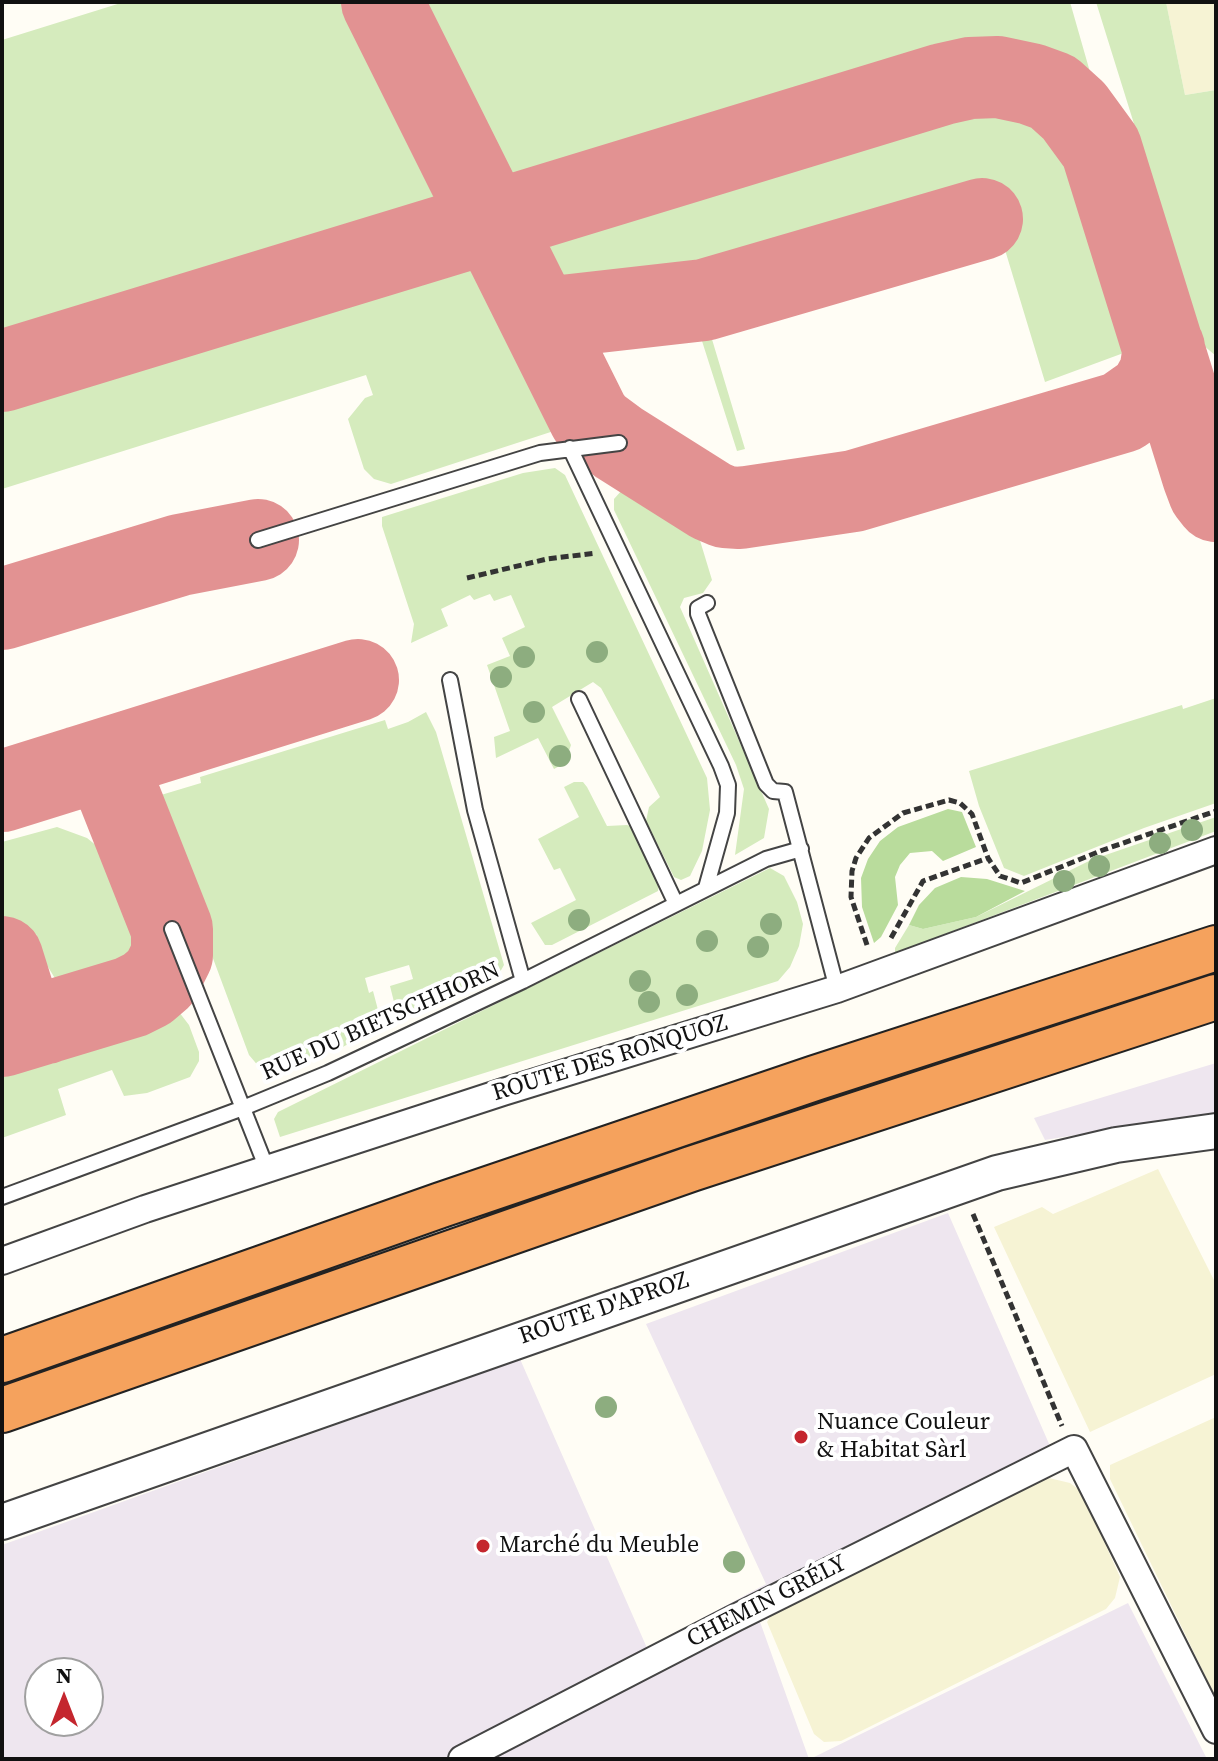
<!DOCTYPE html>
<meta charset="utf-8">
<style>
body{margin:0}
#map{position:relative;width:1218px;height:1761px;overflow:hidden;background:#fffdf5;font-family:"Source Serif 4",serif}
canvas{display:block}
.frame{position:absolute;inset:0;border:4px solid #111;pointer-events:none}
.north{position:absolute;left:24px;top:1657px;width:80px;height:80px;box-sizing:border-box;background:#fff;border:2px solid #a0a0a0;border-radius:50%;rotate:0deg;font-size:22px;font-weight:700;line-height:32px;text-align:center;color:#111}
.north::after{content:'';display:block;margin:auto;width:28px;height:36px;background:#c4262e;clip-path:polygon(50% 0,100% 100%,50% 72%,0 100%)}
</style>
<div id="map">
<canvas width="1218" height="1761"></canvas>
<div class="frame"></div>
<div class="north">N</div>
</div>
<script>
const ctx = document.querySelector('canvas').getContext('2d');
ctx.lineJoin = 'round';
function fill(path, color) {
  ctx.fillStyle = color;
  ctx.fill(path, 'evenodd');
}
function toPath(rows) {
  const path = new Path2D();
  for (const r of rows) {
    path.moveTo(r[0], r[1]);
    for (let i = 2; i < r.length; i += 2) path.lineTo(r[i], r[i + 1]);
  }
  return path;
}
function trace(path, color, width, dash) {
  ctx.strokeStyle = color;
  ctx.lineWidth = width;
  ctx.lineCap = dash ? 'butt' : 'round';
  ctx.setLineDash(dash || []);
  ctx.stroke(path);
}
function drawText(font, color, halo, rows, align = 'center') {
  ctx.font = font + ' "Source Serif 4",serif';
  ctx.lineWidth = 8;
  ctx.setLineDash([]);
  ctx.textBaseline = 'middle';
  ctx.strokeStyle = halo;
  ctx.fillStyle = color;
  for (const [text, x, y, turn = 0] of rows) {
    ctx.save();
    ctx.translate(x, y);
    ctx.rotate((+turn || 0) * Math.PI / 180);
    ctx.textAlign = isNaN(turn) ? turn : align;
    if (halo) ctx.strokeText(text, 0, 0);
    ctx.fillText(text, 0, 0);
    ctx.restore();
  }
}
const industrial = toPath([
 [1216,1063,1216,1116,1180,1118,1045,1140,1034,1118],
 [948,1213,1050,1446,780,1582,759,1619,809,1759,2,1759,2,1545,520,1359,647,1648,766,1584,646,1324],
 [40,1673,88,1673,88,1721,40,1721],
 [1128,1603,1207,1759,810,1759]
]);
const farmland = toPath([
 [1166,2,1216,2,1216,90,1185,95],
 [1158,1169,1216,1284,1216,1374,1090,1432,994,1227,1042,1207,1053,1214],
 [1216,1417,1216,1698,1110,1479,1110,1465],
 [1049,1478,1070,1483,1082,1492,1120,1577,1115,1598,1106,1609,841,1741,824,1742,814,1734,767,1622,774,1611,1025,1484]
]);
const green = toPath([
 [124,2,371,2,465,191,463,206,2,350,2,40],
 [399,2,1070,2,1092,79,1049,53,1017,44,993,46,494,198],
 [1096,2,1166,2,1185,95,1216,90,1216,356,1203,345],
 [956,106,982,106,1017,113,1039,124,1069,157,1129,351,1045,382,989,197,703,280,681,290,570,304,545,299,520,245,523,234],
 [485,248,494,256,580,432,563,428,391,484,374,479,364,469,348,419,365,398,373,395,366,375,2,489,2,390],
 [711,336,745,449,737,451,702,341],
 [555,468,565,475,707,778,710,810,702,851,690,876,681,880,674,877,646,821,649,807,660,797,601,688,593,682,552,707,571,745,565,763,554,769,538,738,496,758,494,737,510,731,487,665,510,656,502,638,525,627,511,595,494,601,490,594,474,600,470,595,441,609,448,626,411,643,414,624,382,526,382,517,523,473],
 [644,483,676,501,695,524,712,580,703,593,684,598,680,607,769,809,764,838,735,855,744,789,736,765,614,510,614,499,622,490],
 [1216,698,1216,803,1144,828,1024,876,1004,868,979,806,969,771,1182,705,1183,709],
 [426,712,436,732,504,965,500,972,402,1018,396,1010,390,986,413,979,409,965,365,978,369,993,373,991,382,1025,341,1048,274,1068,260,1068,249,1055,154,800,161,795,201,783,200,777,385,720,388,729,408,722],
 [574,782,583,782,587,787,607,826,627,825,633,827,659,882,658,891,552,945,545,945,531,923,576,900,560,868,554,870,538,839,579,817,564,787],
 [1216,817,1216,831,895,953,895,948,909,925,923,929,976,917,1091,860],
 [57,827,87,838,108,855,121,875,138,934,134,957,123,971,112,978,76,987,56,980,45,962,36,934,2,944,2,842],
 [770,868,784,876,797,902,803,924,799,946,790,967,778,981,280,1137,274,1119,278,1112],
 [171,1009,179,1012,189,1025,199,1052,199,1061,190,1077,147,1093,124,1096,112,1070,58,1089,66,1115,2,1138,2,1060]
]);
const forest = toPath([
 [948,809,962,812,976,847,943,861,932,851,910,853,900,865,895,877,898,905,881,937,874,943,862,907,861,878,868,859,880,841,898,827],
 [961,877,987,879,1025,891,976,917,923,929,909,925,919,905,935,888]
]);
const taxiway = toPath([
 [382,2,589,417,596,426,619,443,711,501,725,507,740,508,854,491,1122,412,1149,393,1160,373,1164,348],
 [532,302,542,313,554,317,704,300,982,219],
 [2,371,943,84,970,78,998,77,1031,84,1053,92,1074,111,1101,148,1203,476,1209,492,1216,501],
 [2,609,180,555,258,540],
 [2,791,358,680],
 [2,957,17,1005,23,1015,46,1023],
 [2,1036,131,997,147,989,161,977,172,955,172,929,113,780,103,771,82,766]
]);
const path = toPath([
 [467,578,547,559,596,553],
 [891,938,923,881,988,858],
 [867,945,851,897,852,871,856,858,869,838,903,813,949,800,960,803,972,814,988,858,1000,876,1021,883,1103,850,1216,811],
 [973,1214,1062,1426]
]);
const service = toPath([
 [570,448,721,766,728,785,727,813,706,888],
 [258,540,540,453,619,443],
 [707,603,698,608,698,614,766,784,773,791,785,792,837,989],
 [450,680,475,810,523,981],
 [579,699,676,904],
 [172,929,267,1169],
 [2,1197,243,1108,328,1073,523,981,766,859,801,849]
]);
const minor = toPath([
 [2,1261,145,1209,267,1169,503,1092,837,989,1216,850],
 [462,1759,735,1618,1074,1449,1216,1730]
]);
const tertiary = toPath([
 [2,1522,997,1173,1116,1145,1216,1131]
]);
const motorway = toPath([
 [2,1360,441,1205,815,1078,1216,948],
 [2,1410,691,1169,1216,997]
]);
const trees = [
 [597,652],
 [524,657],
 [501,677],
 [534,712],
 [560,756],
 [1192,830],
 [1160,843],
 [1099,866],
 [1064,881],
 [579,920],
 [771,924],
 [707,941],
 [758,947],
 [640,981],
 [687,995],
 [649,1002],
 [606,1407],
 [734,1562]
];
const markers = [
 [801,1437,8,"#c4262e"],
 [483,1546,8,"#c4262e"]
];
const streetNames = [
 ["RUE DU BIETSCHHORN",381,1022,-24],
 ["ROUTE DES RONQUOZ",610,1059,-17],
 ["ROUTE D'APROZ",604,1309,-19],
 ["CHEMIN GRÉLY",767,1602,-27]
];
const poiNames = [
 ["Nuance Couleur",817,1423],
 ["& Habitat Sàrl",817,1451],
 ["Marché du Meuble",499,1546]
];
fill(industrial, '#eee6ef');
fill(farmland, '#f6f3d4');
fill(green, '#d5ebbd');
fill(forest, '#b9dc9c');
trace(taxiway, '#e29292', 82);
trace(service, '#444', 18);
trace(minor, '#444', 30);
trace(tertiary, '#444', 38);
trace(motorway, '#222', 48);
trace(path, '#333', 5, [8, 4]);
trace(service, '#fff', 14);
trace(minor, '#fff', 26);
trace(tertiary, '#fff', 34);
trace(motorway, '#f5a25d', 44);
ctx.fillStyle = '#8dad7f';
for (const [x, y] of trees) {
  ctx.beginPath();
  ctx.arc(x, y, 11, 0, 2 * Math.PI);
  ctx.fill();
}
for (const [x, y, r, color] of markers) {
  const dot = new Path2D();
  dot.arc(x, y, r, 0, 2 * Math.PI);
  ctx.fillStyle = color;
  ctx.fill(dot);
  trace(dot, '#fff', 3);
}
drawText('24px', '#111', '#fff', streetNames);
drawText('24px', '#111', '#fff', poiNames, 'left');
</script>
